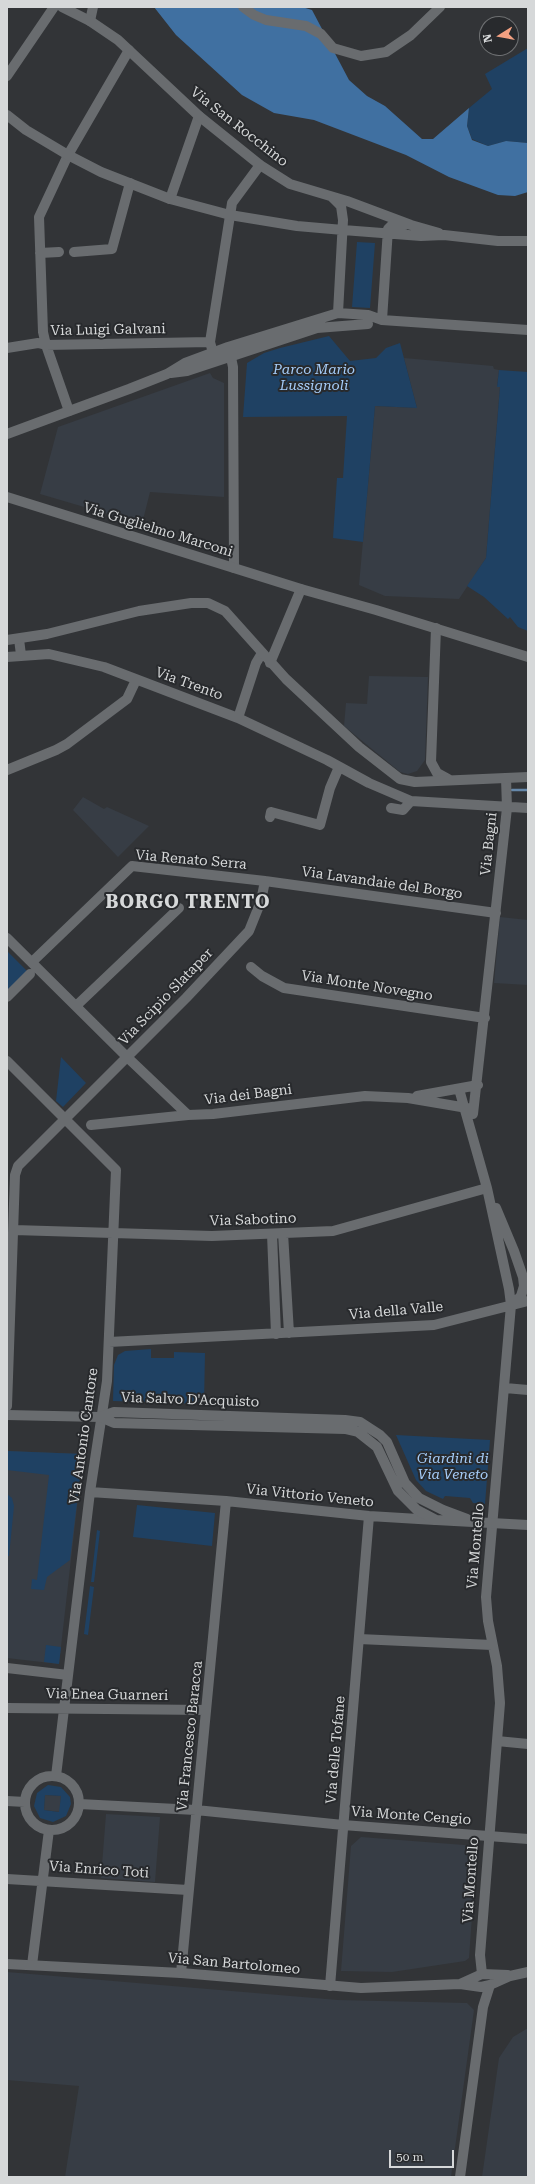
<!DOCTYPE html>
<style>
body{margin:0}
#map{position:relative;width:535px;height:2184px;overflow:hidden;background:#323437;font-family:"Roboto Serif",serif}
canvas{display:block}
.frame{position:absolute;inset:0;border:8px solid #d6d8d9;pointer-events:none}
.north{position:absolute;left:479px;top:16px;width:40px;height:40px;box-sizing:border-box;background:#282a2d;border:1px solid #6e7072;border-radius:50%;rotate:259deg;font-size:11px;font-weight:700;line-height:16px;text-align:center;color:#d6d8d9}
.north::after{content:'';display:block;margin:auto;width:14px;height:18px;background:#f3a081;clip-path:polygon(50% 0,100% 100%,50% 72%,0 100%)}
.scale{position:absolute;left:389px;top:2150px;width:65px;height:18px;box-sizing:border-box;border:2px solid #d6d8d9;border-top:0;padding-left:5px;font-size:12px;line-height:14px;white-space:nowrap;color:#d6d8d9;-webkit-text-stroke:3px #282a2d;paint-order:stroke}
</style>
<div id="map">
<canvas width="535" height="2184"></canvas>
<div class="frame"></div>
<div class="north">N</div>
<div class="scale">50 m</div>
</div>
<script>
const ctx = document.querySelector('canvas').getContext('2d');
ctx.lineJoin = 'round';
function fill(path, color) {
  ctx.fillStyle = color;
  ctx.fill(path, 'evenodd');
}
function toPath(rows) {
  const path = new Path2D();
  for (const r of rows) {
    if (r.length === 3) {
      path.moveTo(r[0] + r[2], r[1]);
      path.arc(r[0], r[1], r[2], 0, 2 * Math.PI);
      continue;
    }
    path.moveTo(r[0], r[1]);
    for (let i = 2; i < r.length; i += 2) path.lineTo(r[i], r[i + 1]);
  }
  return path;
}
function trace(path, color, width, dash) {
  ctx.strokeStyle = color;
  ctx.lineWidth = width;
  ctx.lineCap = dash ? 'butt' : 'round';
  ctx.setLineDash(dash || []);
  ctx.stroke(path);
}
function drawText(font, color, halo, rows, align = 'center') {
  ctx.font = font + ' "Roboto Serif",serif';
  ctx.lineWidth = 4;
  ctx.setLineDash([]);
  ctx.textBaseline = 'middle';
  ctx.strokeStyle = halo;
  ctx.fillStyle = color;
  for (const [text, x, y, turn = 0] of rows) {
    ctx.save();
    ctx.translate(x, y);
    ctx.rotate((+turn || 0) * Math.PI / 180);
    ctx.textAlign = isNaN(turn) ? turn : align;
    if (halo) ctx.strokeText(text, 0, 0);
    ctx.fillText(text, 0, 0);
    ctx.restore();
  }
}
const built = toPath([
 [404,358,493,366,494,369,499,370,497,386,500,387,486,558,459,599,385,596,359,585,375,406,417,408],
 [210,373,213,378,224,383,224,497,150,492,142,524,40,494,58,427],
 [369,676,428,677,425,760,417,771,408,774,400,772,344,726,346,703,367,704],
 [83,797,104,809,107,807,149,826,118,857,73,810],
 [500,917,528,920,528,985,494,983],
 [7,1451,83,1454,59,1664,7,1658],
 [45,1795,61,1796,60,1812,44,1810],
 [106,1814,160,1817,155,1882,101,1878],
 [361,1837,477,1846,469,1958,465,1961,392,1972,341,1971,351,1846],
 [7,1972,338,2000,467,2003,474,2010,451,2177,65,2177,79,2086,7,2080],
 [528,2028,528,2177,482,2177,499,2058,513,2037]
]);
const green = toPath([
 [528,48,528,143,506,141,488,146,472,139,467,126,469,108,492,89,485,74],
 [357,242,375,243,370,308,352,307],
 [329,336,350,361,376,358,386,348,400,343,417,408,375,406,363,542,333,538,337,478,343,478,347,416,243,417,247,363,264,353,280,348],
 [499,370,528,372,528,631,518,627,510,617,508,619,484,597,467,586,486,558,500,387,497,387],
 [7,951,28,972,7,994],
 [61,1057,86,1083,63,1107,56,1101],
 [151,1349,151,1358,174,1358,174,1352,205,1353,204,1404,113,1401,114,1365,118,1355,125,1351],
 [396,1435,490,1440,485,1504,473,1503,470,1498,445,1496,443,1499,426,1491,416,1480],
 [7,1451,83,1454,70,1560,47,1577,44,1590,31,1589,32,1579,37,1580,49,1475,7,1470],
 [7,1494,12,1498,14,1506,9,1556,7,1556],
 [137,1505,215,1513,212,1546,133,1537],
 [97,1530,100,1531,94,1582,91,1582],
 [90,1586,94,1587,88,1635,84,1634],
 [46,1645,61,1647,59,1664,44,1662],
 [48,1785,61,1787,70,1797,71,1804,66,1816,53,1822,40,1818,34,1806,37,1793],
 [45,1795,61,1796,59,1812,44,1810]
]);
const forest = toPath([
 [154,7,302,7,312,10,349,80,367,96,385,106,422,139,433,139,469,108,467,126,472,140,488,146,506,141,528,143,528,192,515,196,498,195,449,177,406,155,314,120,274,113,242,95,176,35]
]);
const stream = toPath([
 [512,790,528,790]
]);
const minor = toPath([
 [243,7,254,15,266,20,306,26,321,34,333,48,361,56,386,52,411,35,440,7],
 [90,21,93,7],
 [7,76,54,7],
 [170,199,199,116],
 [74,252,112,249,130,183],
 [40,253,59,252],
 [7,348,38,343,46,345,210,342],
 [229,348,233,367,234,568],
 [215,360,210,342,232,203,260,165],
 [69,411,46,345,43,332,39,217,68,155,129,50],
 [436,628,431,762,437,773,448,779],
 [19,639,21,655],
 [7,657,49,654,104,667,238,718,327,760,369,783,411,801,528,808],
 [270,663,301,589],
 [238,718,256,663,262,653],
 [7,770,56,750,67,744,127,699,136,680],
 [391,808,403,810,411,801],
 [270,817,271,812,320,825,330,788,339,767],
 [7,938,127,1057,188,1115],
 [32,962,132,866,265,881,496,913],
 [251,967,262,976,284,988,485,1018],
 [7,997,30,974],
 [76,1006,179,908],
 [7,1061,116,1170,107,1381,90,1492,56,1776],
 [459,1089,487,1188,509,1289,511,1305,486,1597,488,1621,497,1666,500,1703,480,1955,482,1974],
 [417,1096,478,1085],
 [473,1114,507,808,506,778],
 [91,1125,188,1115,213,1114,365,1096,408,1098,473,1109],
 [496,1208,514,1251,523,1277,524,1286,521,1296,512,1305],
 [14,1230,212,1236,333,1231,487,1188],
 [283,1233,289,1333],
 [272,1234,276,1334],
 [109,1342,434,1325,528,1301],
 [505,1388,528,1390],
 [7,1406,15,1175,18,1166,186,998,249,931,261,901,265,881],
 [90,1492,226,1501,369,1516,435,1520],
 [359,1639,492,1645],
 [7,1668,68,1675],
 [7,1708,206,1710],
 [497,1741,528,1744],
 [52,1803,27],
 [7,1801,25,1802],
 [79,1804,196,1810,343,1825,528,1839],
 [7,1879,188,1890],
 [32,1965,49,1830],
 [181,1973,226,1501],
 [330,1986,369,1516]
]);
const tertiary = toPath([
 [62,7,90,21,118,40,199,116,260,165,290,184,347,201,411,225,439,233],
 [7,115,26,130,68,155,101,172,170,199,230,215,297,226,343,230,421,236,444,235,498,241,528,241],
 [332,197,341,206,343,220,338,313],
 [382,320,388,229,393,224,405,225],
 [171,373,187,371,317,328,368,324],
 [7,434,129,389,167,374,185,363,228,347,338,313,368,315,382,320,528,330],
 [7,1415,100,1417,114,1423,345,1429,358,1432,377,1447,398,1491,417,1510,436,1520,528,1525],
 [100,1417,114,1412,345,1420,360,1422,380,1435,387,1442,405,1483,419,1498,443,1510,467,1519],
 [7,1964,181,1973,361,1988,460,1984,481,1987,490,1985,510,1976,528,1972],
 [460,1984,482,1974,508,1975],
 [460,2177,483,2007,490,1985]
]);
const secondary = toPath([
 [7,497,301,589,376,610,528,657],
 [7,640,47,634,139,611,191,603,208,603,225,611,286,679,359,747,400,779,415,782,528,777]
]);
const streetNames = [
 ["Via San Rocchino",239,127,38],
 ["Via Luigi Galvani",108,330,-1],
 ["Via Guglielmo Marconi",158,530,17],
 ["Via Trento",189,684,20],
 ["Via Bagni",489,844,-84],
 ["Via Renato Serra",191,860,5],
 ["Via Lavandaie del Borgo",382,883,8],
 ["Via Monte Novegno",367,986,9],
 ["Via Scipio Slataper",166,997,-46],
 ["Via dei Bagni",248,1095,-7],
 ["Via Sabotino",253,1220,-2],
 ["Via della Valle",396,1311,-5],
 ["Via Salvo D'Acquisto",190,1400,2],
 ["Via Antonio Cantore",84,1436,-82],
 ["Via Vittorio Veneto",310,1496,6],
 ["Via Montello",476,1546,-85],
 ["Via Enea Guarneri",107,1695,1],
 ["Via Francesco Baracca",190,1736,-84],
 ["Via delle Tofane",336,1750,-85],
 ["Via Monte Cengio",411,1816,4],
 ["Via Enrico Toti",99,1870,4],
 ["Via Montello",471,1880,-86],
 ["Via San Bartolomeo",234,1964,5]
];
const parkNames = [
 ["Parco Mario",314,370],
 ["Lussignoli",314,386],
 ["Giardini di",453,1459],
 ["Via Veneto",453,1475]
];
const districtNames = [
 ["BORGO TRENTO",188,903]
];
fill(built, '#373d45');
fill(green, '#1f4163');
fill(forest, '#4070a1');
trace(stream, '#68a', 2.5);
trace(minor, '#696c6f', 10);
trace(tertiary, '#696c6f', 10);
trace(secondary, '#696c6f', 10);
drawText('14px', '#d6d8d9', '#282a2d', streetNames);
drawText('italic 14px', '#a5ccf8', '#282a2d', parkNames);
ctx.letterSpacing = '1px';
drawText('bold 18px', '#d6d8d9', '#282a2d', districtNames);
ctx.letterSpacing = '0px';
</script>
